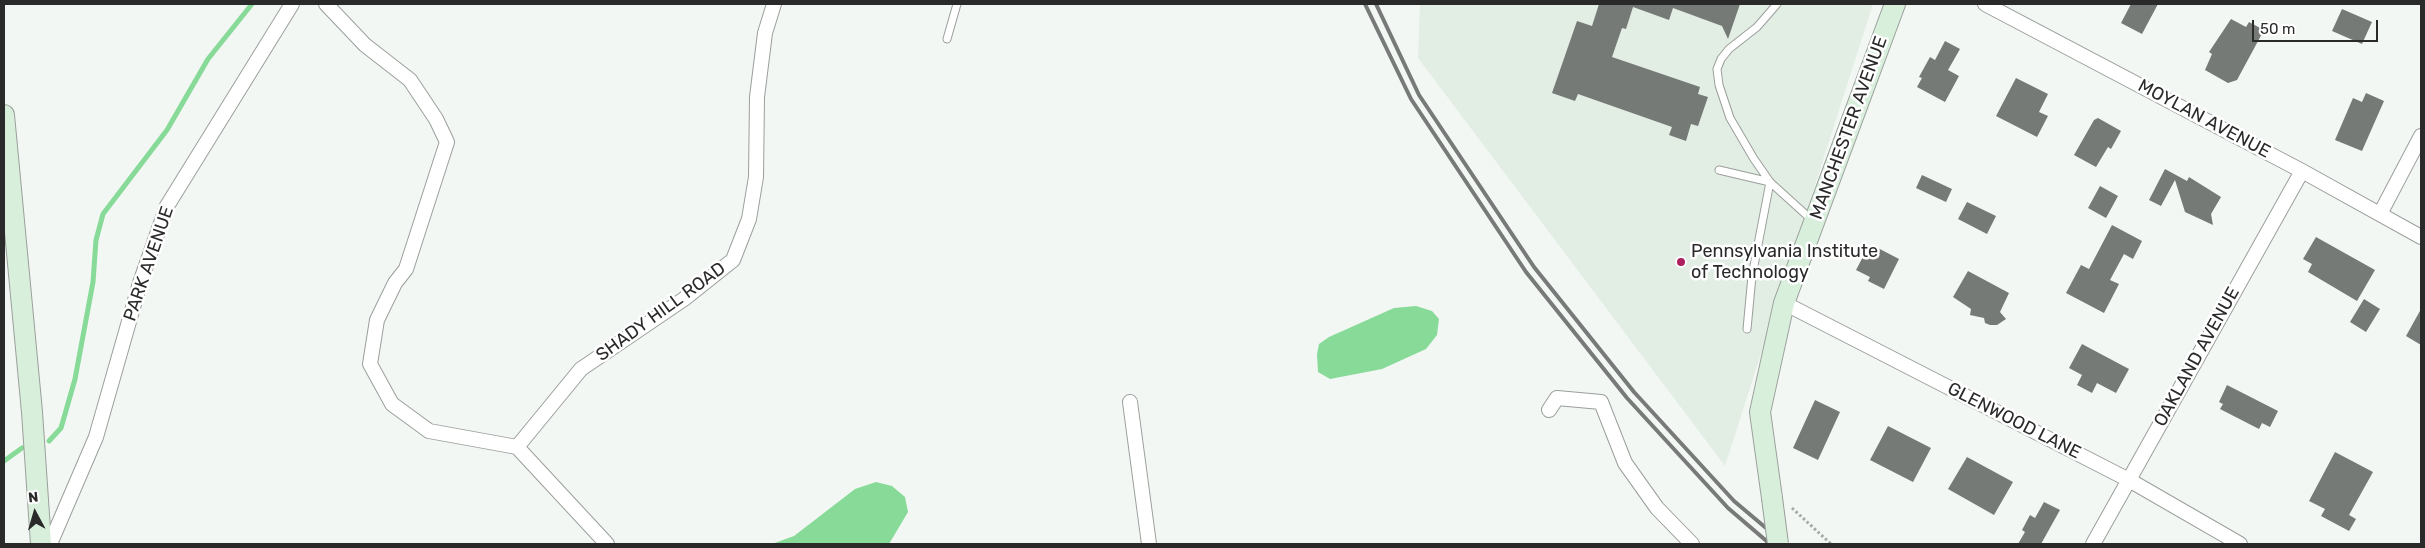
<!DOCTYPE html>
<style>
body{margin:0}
#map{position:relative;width:2425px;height:548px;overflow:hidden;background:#f3f7f4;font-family:Rubik,sans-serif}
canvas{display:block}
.frame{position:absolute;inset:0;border:5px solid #292a29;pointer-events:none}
.north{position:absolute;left:10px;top:488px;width:50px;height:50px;-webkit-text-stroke:4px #fff;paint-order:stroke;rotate:354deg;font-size:14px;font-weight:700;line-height:20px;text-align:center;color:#292a29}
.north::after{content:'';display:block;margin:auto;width:18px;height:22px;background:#292a29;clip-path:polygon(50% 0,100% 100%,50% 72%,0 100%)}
.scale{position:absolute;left:2252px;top:20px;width:126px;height:22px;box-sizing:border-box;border:2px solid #292a29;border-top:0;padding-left:6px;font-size:15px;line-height:18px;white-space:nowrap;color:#292a29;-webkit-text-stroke:4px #fff;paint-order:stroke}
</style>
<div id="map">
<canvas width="2425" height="548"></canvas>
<div class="frame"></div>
<div class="north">N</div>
<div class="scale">50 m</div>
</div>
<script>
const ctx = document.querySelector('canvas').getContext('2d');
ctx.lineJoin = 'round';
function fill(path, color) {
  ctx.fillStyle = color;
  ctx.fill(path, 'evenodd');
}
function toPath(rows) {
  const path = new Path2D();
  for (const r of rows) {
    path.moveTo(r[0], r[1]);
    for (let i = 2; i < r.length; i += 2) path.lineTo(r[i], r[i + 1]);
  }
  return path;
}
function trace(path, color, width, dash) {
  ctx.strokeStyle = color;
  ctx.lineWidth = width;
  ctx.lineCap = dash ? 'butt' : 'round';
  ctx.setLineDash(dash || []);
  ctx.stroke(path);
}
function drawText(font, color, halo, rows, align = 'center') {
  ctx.font = font + ' Rubik,sans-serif';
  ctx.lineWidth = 5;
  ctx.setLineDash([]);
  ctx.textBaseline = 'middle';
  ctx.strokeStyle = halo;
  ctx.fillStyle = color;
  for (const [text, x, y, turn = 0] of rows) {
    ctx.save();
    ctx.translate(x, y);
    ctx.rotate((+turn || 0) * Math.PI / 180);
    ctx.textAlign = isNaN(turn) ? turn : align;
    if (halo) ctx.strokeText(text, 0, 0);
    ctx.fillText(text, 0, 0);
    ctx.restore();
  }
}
const built = toPath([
 [1420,4,1873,4,1725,466,1418,58]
]);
const water = toPath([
 [1416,306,1432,311,1439,319,1437,335,1426,349,1382,369,1330,379,1318,372,1317,354,1319,344,1329,337,1394,308],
 [876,482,892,486,905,497,908,512,889,544,772,544,794,536,855,489]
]);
const stream = toPath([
 [49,441,61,428,75,379,93,282,96,240,103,214,167,130,208,59,252,4],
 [4,461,22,448]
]);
const building = toPath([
 [1599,4,1740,4,1728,39,1722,26,1673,8,1669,20,1633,7,1626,29,1622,28,1612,57,1700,87,1698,94,1708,97,1698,126,1691,124,1686,141,1669,135,1672,127,1578,94,1575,101,1552,93,1577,21,1592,26],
 [2131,4,2158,4,2142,34,2121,23],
 [2342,9,2372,22,2362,44,2332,31],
 [2231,19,2246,27,2249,22,2264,30,2237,80,2228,83,2205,70,2212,54,2209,52],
 [1945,41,1960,49,1948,70,1959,76,1945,102,1917,87,1922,78,1919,77,1930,57,1935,60],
 [2016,78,2048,94,2039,112,2048,116,2037,137,1996,116],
 [2366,93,2384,101,2362,151,2335,140,2353,98,2362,102],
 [2098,118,2121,131,2111,149,2108,147,2096,167,2074,155,2094,120],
 [2165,169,2187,181,2189,177,2221,197,2211,214,2213,225,2185,212,2175,180,2161,206,2149,200],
 [1922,175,1952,189,1946,202,1916,188],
 [2100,186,2118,196,2106,218,2088,208],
 [1967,202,1996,216,1987,234,1958,219],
 [2112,225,2142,241,2133,259,2124,254,2110,280,2119,284,2104,313,2066,293,2081,265,2089,269],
 [2316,237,2375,270,2357,301,2308,272,2312,264,2303,259],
 [1876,247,1899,259,1884,289,1868,281,1870,277,1856,270,1866,251,1873,254],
 [1968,271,2009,293,2000,312,2006,319,1997,325,1990,325,1985,323,1984,318,1970,315,1971,309,1953,297],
 [2364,299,2380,309,2366,332,2350,322],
 [2421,309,2421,345,2406,336],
 [2082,344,2129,369,2116,393,2097,383,2092,393,2077,385,2082,375,2069,368],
 [2227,385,2278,411,2270,427,2262,423,2259,429,2220,409,2223,404,2219,402],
 [1815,400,1840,412,1818,460,1793,448],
 [1888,426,1931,448,1913,482,1870,460],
 [2335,452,2373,472,2349,515,2356,519,2349,531,2321,516,2325,509,2309,501],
 [1967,457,2013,482,1994,515,1948,489],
 [2044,502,2060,510,2041,544,2018,544,2025,532,2022,530,2030,515,2035,518]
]);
const path = toPath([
 [1792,508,1831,544]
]);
const lane = toPath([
 [1777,4,1757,27,1729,49,1721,59,1717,69,1719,85,1730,118,1754,159,1770,182,1813,221],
 [947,39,957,4],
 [1719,170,1770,182,1752,276,1747,329]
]);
const street = toPath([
 [326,4,365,45,410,80,436,119,447,142,406,269,395,283,377,320,370,364,392,404,429,431,517,447,607,544],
 [1985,4,2302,171,2421,237],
 [2380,214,2421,136],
 [1784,303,2129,480,2240,544],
 [1130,402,1149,544],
 [1549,410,1557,398,1601,402,1625,463,1657,508,1692,544],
 [517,447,581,369,684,299,733,260,749,219,756,177,757,97,765,33,774,4],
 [50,544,96,437,140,283,167,206,292,4],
 [2093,544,2302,171]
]);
const secondary = toPath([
 [4,115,32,412,41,544],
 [1772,498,1760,412,1784,303,1895,4]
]);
const rail = toPath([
 [1365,4,1411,99,1526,272,1627,398,1728,508,1770,544],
 [1376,4,1419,95,1534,267,1634,392,1734,501,1785,544]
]);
const secondaryBridge = toPath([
 [1772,498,1778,544]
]);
const markers = [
 [1681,262,5,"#ac205f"]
];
const streetNames = [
 ["MOYLAN AVENUE",2204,119,28],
 ["MANCHESTER AVENUE",1849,128,-70],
 ["PARK AVENUE",149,264,-71],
 ["SHADY HILL ROAD",661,312,-36],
 ["OAKLAND AVENUE",2197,357,-61],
 ["GLENWOOD LANE",2014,421,27]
];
const poiNames = [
 ["Pennsylvania Institute",1691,252],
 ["of Technology",1691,273]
];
fill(built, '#e2ede4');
fill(water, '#87da97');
trace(stream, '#87da97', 5);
fill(building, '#767a77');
trace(lane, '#9b9f9b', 9);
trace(street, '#9b9f9b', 16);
trace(secondary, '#9b9f9b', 22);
trace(path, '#a5a8a6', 3, [2.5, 2.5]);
trace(lane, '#fff', 7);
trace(street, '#fff', 14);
trace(secondary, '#d8efdc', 20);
trace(rail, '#777a78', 4);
trace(secondaryBridge, '#9b9f9b', 22, []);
trace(secondaryBridge, '#d8efdc', 20);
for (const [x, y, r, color] of markers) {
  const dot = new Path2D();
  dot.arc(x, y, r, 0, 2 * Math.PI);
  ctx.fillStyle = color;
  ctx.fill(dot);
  trace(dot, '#fff', 2);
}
drawText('18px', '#292a29', '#fff', streetNames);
drawText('18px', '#292a29', '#fff', poiNames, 'left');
</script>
